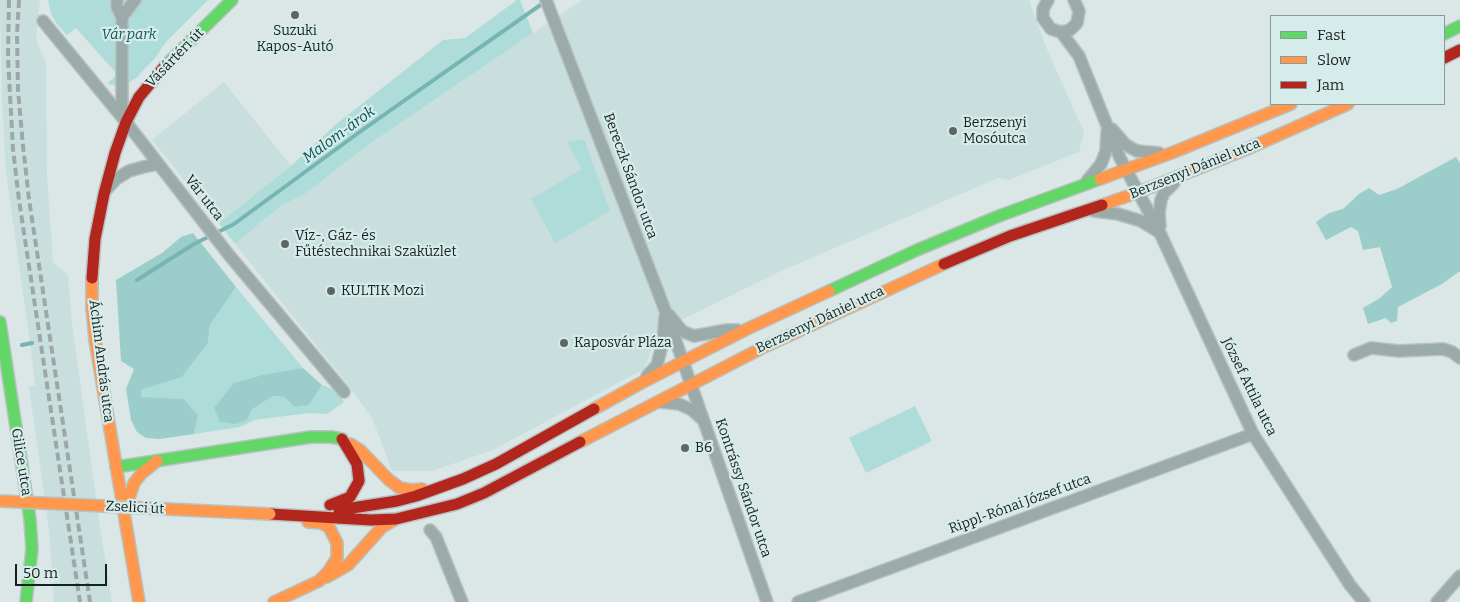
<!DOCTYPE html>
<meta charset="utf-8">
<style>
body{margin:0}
#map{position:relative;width:1460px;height:602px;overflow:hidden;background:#dbe7e6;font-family:Bitter,serif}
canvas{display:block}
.legend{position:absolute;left:1270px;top:15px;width:175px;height:90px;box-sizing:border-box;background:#d6eceb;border:1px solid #8a9a99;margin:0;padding:6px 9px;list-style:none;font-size:15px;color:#18201f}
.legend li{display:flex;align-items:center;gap:10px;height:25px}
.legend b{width:25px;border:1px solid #8a9a99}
.scale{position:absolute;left:15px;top:564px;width:92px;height:22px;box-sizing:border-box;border:2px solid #18201f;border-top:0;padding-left:6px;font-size:15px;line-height:18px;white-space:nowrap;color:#18201f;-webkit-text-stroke:4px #d6eceb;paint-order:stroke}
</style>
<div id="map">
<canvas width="1460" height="602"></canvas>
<ul class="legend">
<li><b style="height:6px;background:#63d668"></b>Fast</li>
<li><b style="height:6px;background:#ff974d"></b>Slow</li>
<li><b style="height:6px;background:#b3261e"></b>Jam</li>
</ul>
<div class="scale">50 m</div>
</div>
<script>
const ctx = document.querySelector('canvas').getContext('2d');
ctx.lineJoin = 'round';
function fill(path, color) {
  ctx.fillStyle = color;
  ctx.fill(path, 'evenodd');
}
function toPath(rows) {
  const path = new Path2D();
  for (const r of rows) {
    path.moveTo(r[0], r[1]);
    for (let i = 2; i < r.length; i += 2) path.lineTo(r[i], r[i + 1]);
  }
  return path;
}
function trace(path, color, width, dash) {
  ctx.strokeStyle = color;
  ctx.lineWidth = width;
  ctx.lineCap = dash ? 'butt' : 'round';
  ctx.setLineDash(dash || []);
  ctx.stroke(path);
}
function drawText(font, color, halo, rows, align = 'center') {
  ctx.font = font + ' Bitter,serif';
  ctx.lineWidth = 4.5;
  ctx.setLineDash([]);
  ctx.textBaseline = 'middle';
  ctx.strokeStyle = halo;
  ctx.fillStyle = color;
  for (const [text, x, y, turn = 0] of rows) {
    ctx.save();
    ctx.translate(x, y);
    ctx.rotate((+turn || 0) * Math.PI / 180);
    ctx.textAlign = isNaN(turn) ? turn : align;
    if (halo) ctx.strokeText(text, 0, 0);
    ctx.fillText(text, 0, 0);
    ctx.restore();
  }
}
const built = toPath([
 [0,0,40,0,36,38,46,64,47,176,53,262,68,275,72,323,99,520,112,602,54,602,49,530,29,387,35,385,31,350,6,172,2,99],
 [582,0,1029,0,1048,52,1084,132,1079,152,1009,180,998,178,781,271,659,331,644,369,493,450,432,471,392,471,373,420,349,386,235,244,283,204,302,196,371,143],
 [224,82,291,166,219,223,152,140]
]);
const green = toPath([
 [48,0,208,0,166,42,155,58,136,78,128,83,114,85,107,84,117,74,76,28,67,35,65,33,57,24,51,14],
 [517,0,520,0,533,33,371,143,302,196,283,204,235,244,219,223,291,166,334,126,443,40,465,38],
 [584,139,610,211,555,243,531,199,582,169,567,142],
 [236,287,303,368,262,375,234,383,251,410,273,396,285,397,309,405,322,385,335,390,344,402,327,414,309,413,254,420,240,427,194,434,198,415,140,397,141,390,182,377,208,343,210,325],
 [915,406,932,441,866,473,849,438]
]);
const forest = toPath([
 [1456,157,1460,163,1460,271,1442,284,1398,307,1397,321,1391,323,1386,318,1368,324,1363,308,1380,298,1392,287,1380,247,1363,250,1358,231,1351,227,1326,240,1316,222,1329,213,1343,209,1359,194,1369,188,1379,195,1397,189],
 [193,233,236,287,210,325,208,343,182,377,141,390,141,397,183,399,198,415,194,434,160,439,146,438,137,432,131,420,126,389,134,369,121,361,116,280,162,253,181,237],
 [303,368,322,385,309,405,294,407,285,397,273,396,251,410,247,420,235,424,220,422,214,408,234,383,262,375]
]);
const stream = toPath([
 [137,280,194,244,234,224,361,131,546,1],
 [22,345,32,343]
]);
const street = toPath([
 [117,0,117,7,122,17],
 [546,0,665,310,767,602],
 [1048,0,1043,9,1043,18,1051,29,1061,32,1070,30,1077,23,1079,11,1074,0],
 [43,21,126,122,229,255,344,392],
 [1061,32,1079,56,1120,158,1160,233,1253,434,1350,585,1364,602],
 [122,117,122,17,135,0],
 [1112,129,1126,145,1137,151,1159,153],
 [1087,181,1101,164,1106,151,1107,131],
 [106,190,116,179,129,171,143,167,158,164],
 [1094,211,1118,214,1141,221,1159,232],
 [1160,226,1159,213,1161,200,1164,193,1174,183],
 [669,315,682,331,694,336,727,330,737,330],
 [1354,355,1371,348,1399,351,1443,349,1452,352,1460,358],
 [647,376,657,365,663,341,665,317],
 [660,402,679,404,692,410,702,419],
 [430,530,436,537,462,602],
 [798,602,1253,434],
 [1437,602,1460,576]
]);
const fast = toPath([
 [1444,34,1460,26],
 [165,66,232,0],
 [829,291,917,250,999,216,1100,179],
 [0,322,30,519,32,549,26,602],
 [116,467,311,437,331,437,342,439]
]);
const slow = toPath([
 [1100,179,1174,152,1291,104],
 [1102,205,1139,192,1247,149,1348,104],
 [92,278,92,308,95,340,139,602],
 [594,409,641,383,747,329,829,291],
 [580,442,762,348,944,264],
 [350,444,361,451,389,480,400,488,412,490,422,489],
 [125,510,134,483,142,473,157,461],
 [308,522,321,523,329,527,337,543,337,558,328,572,319,581],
 [327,577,348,565,382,527,396,519],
 [274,602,319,581]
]);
const jam = toPath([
 [1444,58,1460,50],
 [944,264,1010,236,1102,205],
 [92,278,95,239,104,194,115,153,126,122,139,97,165,66],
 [330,505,350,497,359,481,357,464,342,439],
 [339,510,397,501,416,496,463,479,496,464,594,409],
 [270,514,371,520,396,519,457,504,484,493,580,442]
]);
const rail = toPath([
 [9,0,8,58,13,149,19,200,80,602],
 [19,0,17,34,18,90,23,146,29,199,90,602]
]);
const slowBridge = toPath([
 [0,501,270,514]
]);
const markers = [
 [295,15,5,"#5c6665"],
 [953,131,5,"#5c6665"],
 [285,244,5,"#5c6665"],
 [331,291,5,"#5c6665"],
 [564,343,5,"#5c6665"],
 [685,448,5,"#5c6665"]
];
const poiNames = [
 ["Suzuki",295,31,"center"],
 ["Kapos-Autó",295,47,"center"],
 ["Berzsenyi",963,123],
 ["Mosóutca",963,139],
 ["Víz-, Gáz- és",295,236],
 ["Fűtéstechnikai Szaküzlet",295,252],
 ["KULTIK Mozi",341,291],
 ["Kaposvár Pláza",574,343],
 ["B6",695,448]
];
const parkNames = [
 ["Vár park",129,35]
];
const streetNames = [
 ["Vásártéri út",175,58,-46],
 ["Berzsenyi Dániel utca",1195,169,-22],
 ["Bereczk Sándor utca",630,176,70],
 ["Vár utca",204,198,52],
 ["Berzsenyi Dániel utca",820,320,-25],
 ["Áchim András utca",101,361,83],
 ["József Attila utca",1249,387,64],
 ["Gilice utca",21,462,81],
 ["Kontrássy Sándor utca",743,488,71],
 ["Rippl-Rónai József utca",1020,504,-20],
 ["Zselici út",135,508,3]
];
const waterNames = [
 ["Malom-árok",339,135,-36]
];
fill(built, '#c9dfdd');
fill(green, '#aedcd9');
fill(forest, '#9bcecb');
trace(stream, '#76b5b2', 4);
trace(street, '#b9c2c1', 14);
trace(fast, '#b9c2c1', 14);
trace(slow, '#b9c2c1', 14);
trace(jam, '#b9c2c1', 14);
trace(street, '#9aabaa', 11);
trace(fast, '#63d668', 11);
trace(slow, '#ff974d', 11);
trace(jam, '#b3261e', 11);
trace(rail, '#9ba8a7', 4, [8, 4]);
trace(slowBridge, '#b9c2c1', 14, []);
trace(slowBridge, '#ff974d', 11);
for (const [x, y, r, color] of markers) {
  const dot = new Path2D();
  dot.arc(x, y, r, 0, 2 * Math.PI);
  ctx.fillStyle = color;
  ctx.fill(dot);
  trace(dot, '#d6eceb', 2);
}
drawText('14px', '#18201f', '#d6eceb', poiNames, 'left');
drawText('italic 14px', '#0e5755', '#d6eceb', parkNames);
drawText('14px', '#18201f', '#d6eceb', streetNames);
drawText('italic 15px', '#045250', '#d6eceb', waterNames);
</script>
